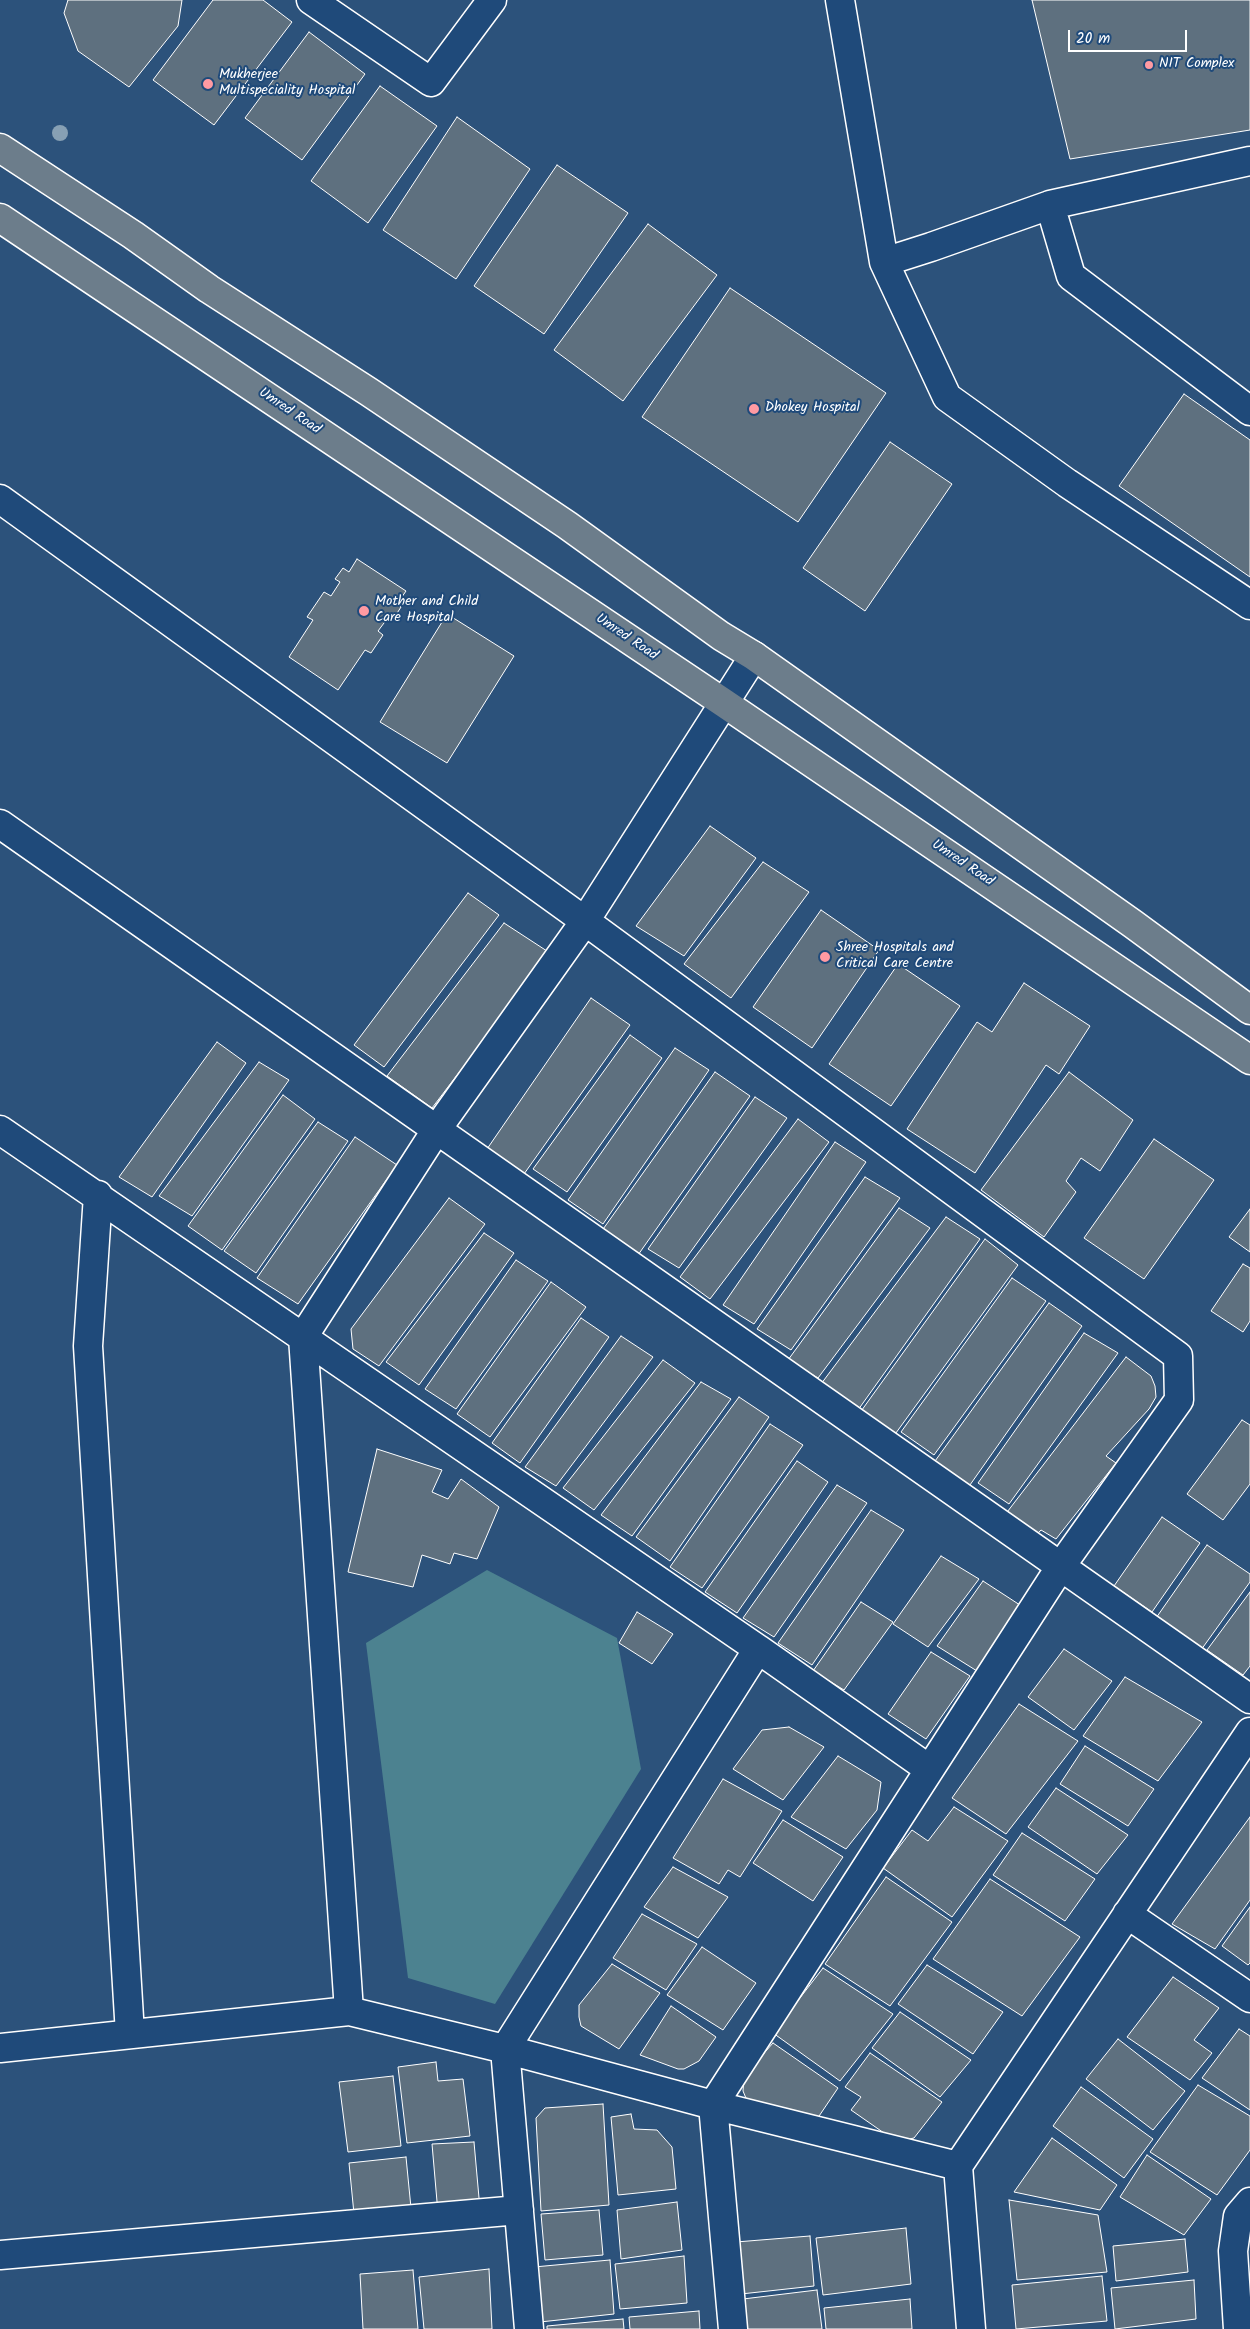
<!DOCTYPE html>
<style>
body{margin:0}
#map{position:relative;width:1250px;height:2329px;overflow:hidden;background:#2c527b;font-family:Kalam,sans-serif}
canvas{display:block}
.scale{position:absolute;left:1068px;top:30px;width:119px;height:22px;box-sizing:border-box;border:2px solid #fff;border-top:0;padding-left:6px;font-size:15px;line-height:18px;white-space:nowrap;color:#fff;-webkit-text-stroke:4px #1f4a7a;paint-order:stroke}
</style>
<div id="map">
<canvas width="1250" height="2329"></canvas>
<div class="scale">20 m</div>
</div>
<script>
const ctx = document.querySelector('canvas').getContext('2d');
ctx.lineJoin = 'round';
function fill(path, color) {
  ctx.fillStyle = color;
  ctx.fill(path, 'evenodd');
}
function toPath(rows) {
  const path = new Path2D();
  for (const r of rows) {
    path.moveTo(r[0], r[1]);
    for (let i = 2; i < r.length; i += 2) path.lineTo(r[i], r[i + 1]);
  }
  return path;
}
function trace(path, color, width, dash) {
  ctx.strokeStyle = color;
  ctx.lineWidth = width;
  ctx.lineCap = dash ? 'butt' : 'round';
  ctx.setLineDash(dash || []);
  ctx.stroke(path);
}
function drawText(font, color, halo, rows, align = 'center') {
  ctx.font = font + ' Kalam,sans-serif';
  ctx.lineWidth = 4;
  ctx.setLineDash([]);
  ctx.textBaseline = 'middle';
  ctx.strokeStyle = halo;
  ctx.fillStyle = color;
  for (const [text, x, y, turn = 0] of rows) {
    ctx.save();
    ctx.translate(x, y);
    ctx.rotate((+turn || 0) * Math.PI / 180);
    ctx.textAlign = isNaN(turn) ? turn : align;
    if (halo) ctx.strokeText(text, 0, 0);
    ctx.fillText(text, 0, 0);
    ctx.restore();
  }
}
const green = toPath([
 [487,1570,617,1638,641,1769,495,2004,408,1978,366,1643]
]);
const building = toPath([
 [68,0,182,0,178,26,129,87,78,51,64,13,68,0],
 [213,0,263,0,292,22,214,125,153,80,213,0],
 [1032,0,1250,0,1250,130,1070,159,1032,0],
 [309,32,365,74,302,160,245,118,309,32],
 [380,86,437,126,368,223,311,181,380,86],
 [457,117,530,169,456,279,383,230,457,117],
 [557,165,628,213,544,334,474,286,557,165],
 [648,224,717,275,623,401,554,350,648,224],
 [730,288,886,393,798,522,642,417,730,288],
 [1184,394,1250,440,1250,577,1119,486,1184,394],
 [890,442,952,484,865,611,803,568,890,442],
 [357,559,406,591,397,604,401,607,394,618,390,615,378,631,383,635,371,653,365,650,338,690,289,657,313,620,307,617,324,592,331,596,340,582,335,579,343,568,349,572,357,559],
 [447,614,514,656,447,763,380,722,447,614],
 [710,826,756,858,684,956,636,926,710,826],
 [763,862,809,892,731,998,684,964,763,862],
 [468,893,499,915,384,1067,354,1045,468,893],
 [821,910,879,950,812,1048,753,1007,821,910],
 [504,923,550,953,432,1108,387,1076,504,923],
 [898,964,960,1006,891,1106,829,1064,898,964],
 [1024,983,1090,1026,1059,1074,1046,1065,975,1173,907,1129,977,1022,992,1032,1024,983],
 [591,998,630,1025,524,1174,487,1149,591,998],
 [630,1035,662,1058,567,1192,533,1169,630,1035],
 [217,1042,246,1063,152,1197,119,1177,217,1042],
 [675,1048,709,1070,603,1224,568,1200,675,1048],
 [259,1062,289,1080,192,1216,159,1196,259,1062],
 [715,1072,750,1096,638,1255,601,1232,715,1072],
 [1069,1072,1133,1120,1100,1171,1081,1158,1066,1181,1076,1192,1044,1237,981,1190,1069,1072],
 [283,1095,315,1119,222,1250,188,1226,283,1095],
 [755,1097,787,1118,679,1268,648,1249,755,1097],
 [798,1119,829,1142,710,1299,680,1277,798,1119],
 [318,1122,348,1141,256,1273,224,1251,318,1122],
 [355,1137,397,1165,298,1304,257,1278,355,1137],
 [1154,1139,1214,1180,1144,1279,1084,1238,1154,1139],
 [835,1142,866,1162,754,1324,723,1305,835,1142],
 [865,1177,900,1198,791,1350,757,1329,865,1177],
 [449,1198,485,1224,379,1366,353,1349,351,1329,449,1198],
 [899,1208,930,1228,818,1378,788,1360,899,1208],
 [1250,1209,1250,1252,1229,1237,1250,1209],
 [946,1217,980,1239,858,1410,821,1384,946,1217],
 [484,1233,514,1253,419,1385,386,1362,484,1233],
 [985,1239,1018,1265,893,1437,859,1414,985,1239],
 [516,1260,548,1281,456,1409,425,1389,516,1260],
 [1243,1264,1250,1268,1250,1321,1243,1332,1211,1311,1243,1264],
 [1012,1278,1046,1301,934,1455,901,1432,1012,1278],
 [551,1282,586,1307,490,1437,457,1414,551,1282],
 [1049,1303,1082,1326,965,1492,930,1468,1049,1303],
 [581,1318,609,1337,520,1463,492,1443,581,1318],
 [1084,1333,1118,1353,1009,1504,978,1483,1084,1333],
 [621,1336,653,1357,556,1486,525,1467,621,1336],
 [1126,1357,1151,1376,1155,1386,1156,1397,1149,1409,1106,1456,1116,1463,1056,1539,1041,1530,1031,1541,1001,1520,1126,1357],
 [663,1360,695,1383,594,1510,563,1488,663,1360],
 [701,1382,731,1399,632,1536,601,1515,701,1382],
 [739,1397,769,1417,670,1561,636,1537,739,1397],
 [1242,1420,1250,1425,1250,1484,1223,1520,1187,1494,1242,1420],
 [770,1424,803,1445,702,1588,670,1567,770,1424],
 [377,1449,442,1470,432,1492,448,1499,461,1479,499,1507,477,1559,454,1553,450,1564,422,1555,413,1587,348,1572,377,1449],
 [797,1461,828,1482,737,1613,705,1592,797,1461],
 [837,1485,867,1503,774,1637,743,1618,837,1485],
 [871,1510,904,1530,812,1665,778,1643,871,1510],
 [1162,1517,1200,1543,1152,1612,1114,1586,1162,1517],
 [1207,1545,1250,1574,1250,1582,1201,1650,1156,1618,1207,1545],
 [941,1556,979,1579,928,1647,893,1624,941,1556],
 [983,1581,1023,1607,977,1671,937,1646,983,1581],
 [1250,1592,1250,1666,1243,1675,1207,1650,1250,1592],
 [861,1602,893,1622,844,1690,813,1671,861,1602],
 [637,1612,673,1634,652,1664,619,1643,637,1612],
 [1064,1649,1112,1681,1074,1730,1028,1697,1064,1649],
 [931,1652,970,1676,926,1739,888,1714,931,1652],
 [1125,1677,1202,1722,1158,1781,1083,1736,1125,1677],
 [1019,1704,1078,1741,1006,1834,952,1798,1019,1704],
 [789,1727,824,1747,783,1800,733,1769,762,1730,789,1727],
 [1085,1746,1154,1789,1128,1826,1060,1784,1085,1746],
 [838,1756,881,1782,877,1810,846,1849,791,1817,838,1756],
 [723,1779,782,1811,740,1877,728,1870,719,1884,673,1858,723,1779],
 [1056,1788,1128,1835,1097,1874,1028,1827,1056,1788],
 [954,1807,1008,1841,952,1917,883,1868,912,1830,928,1841,954,1807],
 [1250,1817,1250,1900,1215,1949,1172,1924,1250,1817],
 [783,1820,843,1857,813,1901,753,1863,783,1820],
 [1022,1833,1095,1879,1065,1921,993,1875,1022,1833],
 [673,1867,728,1897,698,1938,644,1907,673,1867],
 [886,1877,952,1922,890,2006,825,1964,886,1877],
 [990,1879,1080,1937,1022,2016,933,1959,990,1879],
 [1250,1907,1250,1963,1248,1965,1222,1946,1250,1907],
 [642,1914,697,1944,666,1990,613,1958,642,1914],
 [702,1947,756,1983,723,2030,667,1995,702,1947],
 [612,1964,660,1993,619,2049,581,2026,579,2017,579,2005,612,1964],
 [927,1965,1003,2012,973,2054,898,2004,927,1965],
 [823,1968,893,2014,840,2081,773,2033,823,1968],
 [1173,1977,1219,2008,1194,2040,1212,2053,1190,2080,1127,2037,1173,1977],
 [671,2006,716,2037,699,2061,684,2069,678,2069,640,2055,671,2006],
 [900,2012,971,2060,940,2097,872,2048,900,2012],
 [1239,2029,1250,2036,1250,2110,1202,2078,1239,2029],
 [1118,2039,1185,2091,1153,2130,1086,2079,1118,2039],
 [773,2043,838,2088,813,2125,792,2110,788,2117,748,2103,743,2091,744,2076,773,2043],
 [870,2053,942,2102,914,2138,897,2142,851,2110,861,2097,845,2087,870,2053],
 [436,2062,438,2081,463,2079,470,2136,407,2143,398,2067,436,2062],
 [393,2076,401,2146,348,2152,339,2082,393,2076],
 [1198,2085,1250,2116,1250,2150,1217,2195,1150,2152,1198,2085],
 [1081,2087,1153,2139,1124,2178,1053,2126,1081,2087],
 [603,2104,609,2205,541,2211,536,2118,545,2108,603,2104],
 [631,2114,634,2129,657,2130,672,2147,676,2189,618,2195,611,2117,631,2114],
 [1052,2138,1117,2185,1100,2210,1014,2192,1052,2138],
 [474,2142,480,2209,438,2213,432,2144,474,2142],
 [1147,2155,1211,2199,1184,2235,1120,2197,1147,2155],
 [406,2157,411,2208,354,2214,349,2163,406,2157],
 [1009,2200,1098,2215,1107,2272,1017,2280,1009,2200],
 [677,2202,682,2250,621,2259,617,2210,677,2202],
 [599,2210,603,2255,545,2260,541,2214,599,2210],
 [906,2228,911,2284,823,2295,816,2238,906,2228],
 [810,2236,814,2286,741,2294,736,2242,810,2236],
 [1185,2239,1188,2272,1116,2281,1113,2246,1185,2239],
 [684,2256,687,2303,620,2309,615,2264,684,2256],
 [610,2260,614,2314,540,2322,534,2267,610,2260],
 [489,2269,492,2329,424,2329,419,2277,489,2269],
 [413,2270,418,2329,363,2329,360,2274,413,2270],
 [1102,2276,1107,2321,1016,2329,1012,2285,1102,2276],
 [1194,2280,1196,2319,1115,2329,1111,2288,1194,2280],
 [817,2290,822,2329,747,2329,743,2299,817,2290],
 [910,2299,912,2329,826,2329,824,2308,910,2299],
 [699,2311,700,2329,630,2329,629,2317,699,2311],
 [623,2319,624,2329,547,2329,547,2326,623,2319]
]);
const minor = toPath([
 [311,0,431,82,492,0],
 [840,0,884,262,947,397,1067,483,1250,605],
 [1250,161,1050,205,1071,276,1250,411],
 [884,262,931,247,1050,205],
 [0,499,585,921,1178,1356,1179,1400,1061,1566,713,2105,733,2329],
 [0,824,1250,1699],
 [0,1130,758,1649],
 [98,1195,88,1346,130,2034],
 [1127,1914,1250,1998],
 [349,2011,303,1337,437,1129,585,921,754,656],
 [0,2048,349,2011,505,2049,713,2105,958,2166],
 [0,2255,519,2210],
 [529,2329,505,2049,758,1649,929,1769],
 [971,2329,958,2166,1250,1732],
 [1238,2329,1233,2251,1238,2216,1250,2202]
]);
const major = toPath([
 [0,148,133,235,209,289,369,392,567,525,721,636,754,656,1133,924,1250,1010],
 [0,218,724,703,1250,1060]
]);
const trees = [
 [60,133]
];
const markers = [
 [1149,65,5,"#ff9aa2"],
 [208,84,6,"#ff9aa2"],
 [754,409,6,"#ff9aa2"],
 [364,611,6,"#ff9aa2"],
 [825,957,6,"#ff9aa2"]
];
const poiNames = [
 ["NIT Complex",1159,65],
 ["Mukherjee",219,76],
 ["Multispeciality Hospital",219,92],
 ["Dhokey Hospital",765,409],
 ["Mother and Child",375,603],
 ["Care Hospital",375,619],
 ["Shree Hospitals and",836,949],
 ["Critical Care Centre",836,965]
];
const streetNames = [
 ["Umred Road",289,412,34],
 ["Umred Road",626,638,34],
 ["Umred Road",962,864,34]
];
fill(green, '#4c8290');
fill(building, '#5e707f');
trace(building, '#fff', 1);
trace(minor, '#fff', 31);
trace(major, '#fff', 31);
trace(minor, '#1f4a7a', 28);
trace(major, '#6c7d8b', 28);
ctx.fillStyle = '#87a0b4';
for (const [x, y] of trees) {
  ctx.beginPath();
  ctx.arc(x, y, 8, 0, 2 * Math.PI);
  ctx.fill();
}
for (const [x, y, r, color] of markers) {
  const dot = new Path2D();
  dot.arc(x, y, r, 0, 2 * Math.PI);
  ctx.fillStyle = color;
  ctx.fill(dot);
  trace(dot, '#1f4a7a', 2);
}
drawText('14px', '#fff', '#1f4a7a', poiNames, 'left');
drawText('14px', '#fff', '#1f4a7a', streetNames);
</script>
